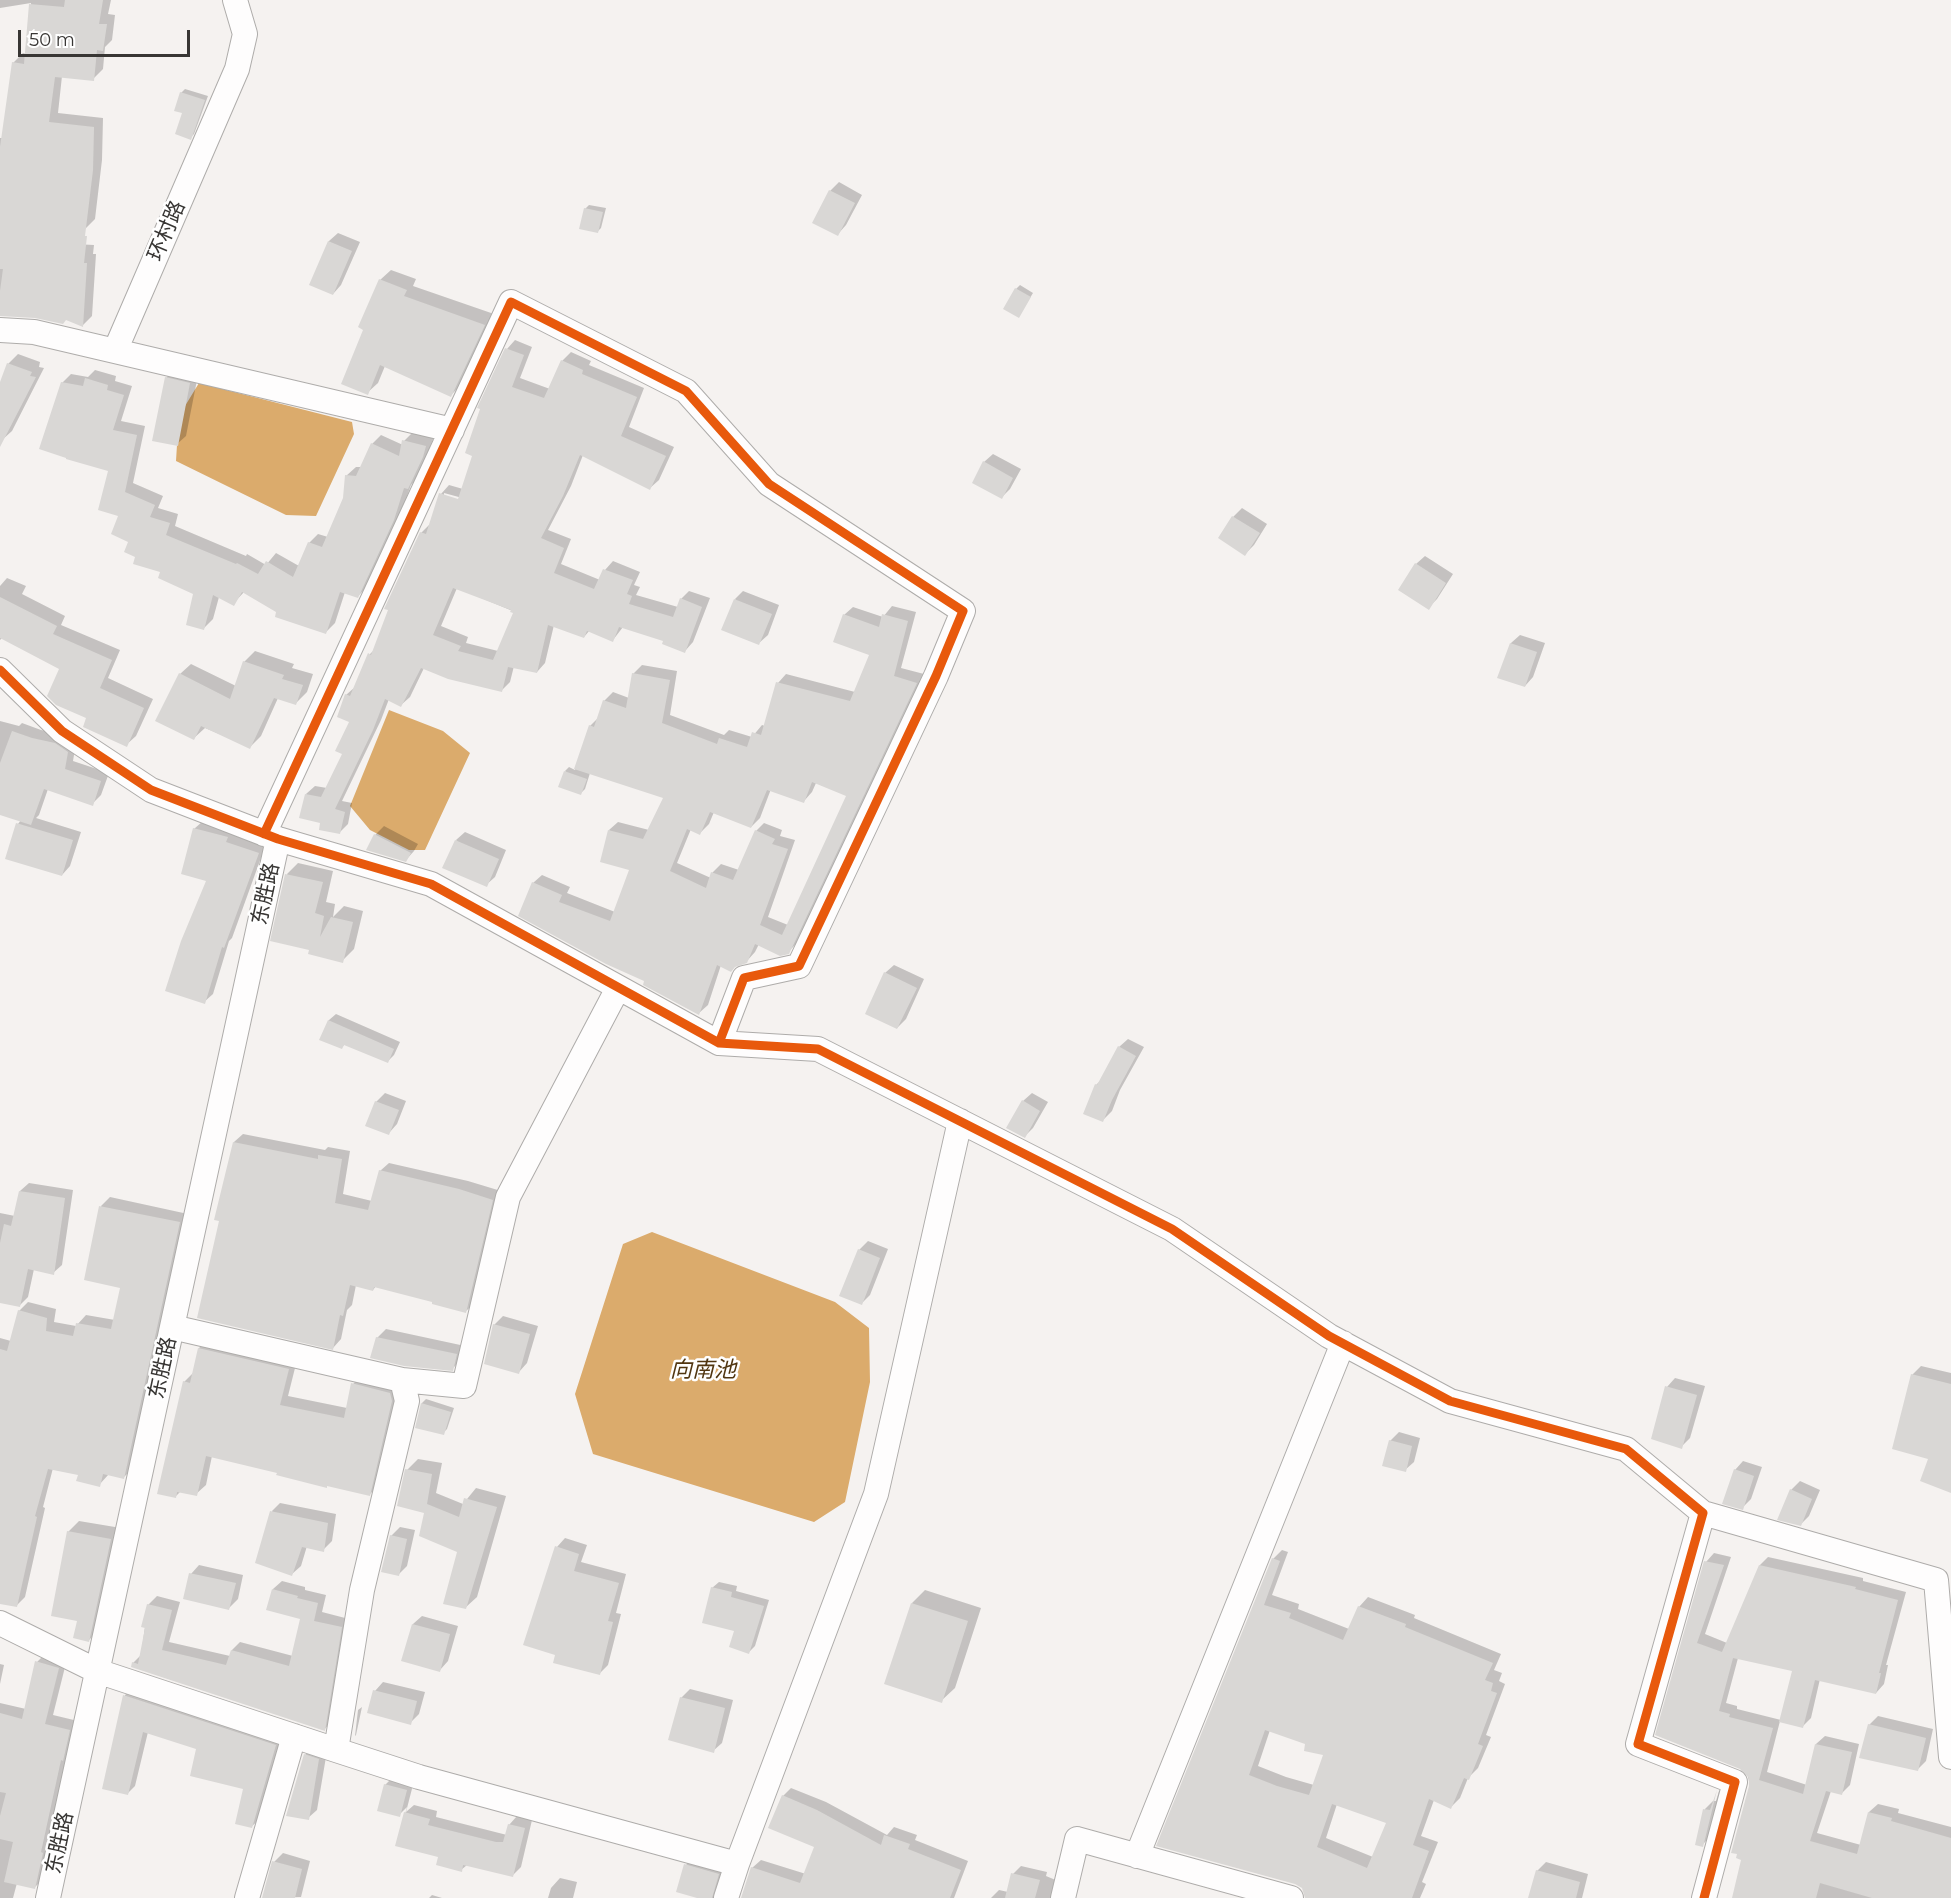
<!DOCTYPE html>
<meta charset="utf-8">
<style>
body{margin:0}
#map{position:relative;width:1951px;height:1898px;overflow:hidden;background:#f5f2f0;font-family:Montserrat,sans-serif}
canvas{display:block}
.scale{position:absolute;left:18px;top:30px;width:172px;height:27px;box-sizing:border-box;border:3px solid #383634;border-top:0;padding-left:8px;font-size:18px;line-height:21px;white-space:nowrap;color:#383634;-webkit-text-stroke:4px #fff;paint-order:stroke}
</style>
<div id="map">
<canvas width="1951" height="1898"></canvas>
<div class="scale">50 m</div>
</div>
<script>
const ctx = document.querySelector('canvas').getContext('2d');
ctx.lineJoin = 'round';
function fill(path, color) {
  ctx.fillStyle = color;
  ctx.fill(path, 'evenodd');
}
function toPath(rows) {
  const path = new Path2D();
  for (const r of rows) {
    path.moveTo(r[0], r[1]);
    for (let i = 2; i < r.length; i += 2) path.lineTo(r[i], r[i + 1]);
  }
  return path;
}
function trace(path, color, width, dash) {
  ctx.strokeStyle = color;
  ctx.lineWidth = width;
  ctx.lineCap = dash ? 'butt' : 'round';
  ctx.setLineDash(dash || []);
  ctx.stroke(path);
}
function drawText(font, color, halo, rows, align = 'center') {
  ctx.font = font + ' Montserrat,"Noto Sans SC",sans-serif';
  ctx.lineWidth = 5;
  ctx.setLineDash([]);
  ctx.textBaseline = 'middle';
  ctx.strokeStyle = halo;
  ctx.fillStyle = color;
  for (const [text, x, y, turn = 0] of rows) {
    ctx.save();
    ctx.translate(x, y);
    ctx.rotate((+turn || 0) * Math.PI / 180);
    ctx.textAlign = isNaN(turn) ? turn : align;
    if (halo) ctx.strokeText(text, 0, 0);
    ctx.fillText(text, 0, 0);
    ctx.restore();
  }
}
const water = toPath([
 [199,383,352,422,354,434,316,516,286,515,176,461,177,445,185,406],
 [389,710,443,731,470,753,425,850,409,850,370,830,350,806],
 [652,1232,835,1302,869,1328,870,1382,845,1502,814,1522,593,1454,575,1394,623,1244]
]);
const shadow = toPath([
 [0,0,111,0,108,14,115,15,112,40,105,47,103,69,93,79,62,76,58,113,103,118,102,160,95,219,85,229,0,216,0,138,4,138,13,63,23,53,26,54,31,3,0,8],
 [185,89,208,96,194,134,190,138,181,93],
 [839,182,862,195,846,225,838,234,830,191],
 [589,205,606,208,601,228,597,232,585,209],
 [338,233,360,242,341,285,333,294,311,284,329,241],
 [0,240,94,245,93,254,96,254,92,316,83,325,67,318,0,314],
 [391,270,416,279,413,286,494,314,461,385,451,395,385,366,378,383,367,393,364,329,380,280],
 [1020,285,1033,293,1019,316,1016,289],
 [515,340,532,347,520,378,550,389,562,361,571,352,591,361,589,365,644,388,629,427,674,447,659,480,650,488,583,455,571,486,548,530,571,539,561,564,600,580,605,570,613,561,640,572,634,585,640,587,636,595,678,607,681,599,689,591,710,598,693,642,685,651,665,640,623,627,613,640,590,630,584,637,554,625,545,663,537,672,514,666,510,682,501,691,424,668,410,697,401,705,389,699,381,720,342,801,352,803,348,824,340,832,322,821,306,794,315,786,327,788,344,754,351,721,346,695,355,687,370,654,375,649,421,533,430,524,441,494,449,485,463,489,507,349],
 [444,493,466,499,465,502,444,496],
 [457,588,515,612,498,651,466,643,468,637,441,626],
 [18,354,40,362,39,367,44,368,12,431,2,440,0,439,0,386,8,364],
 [175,369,198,375,186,436,177,444,166,378],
 [95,370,116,376,115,381,132,386,121,421,145,426,133,483,163,496,158,508,178,514,175,526,246,556,247,554,266,565,276,553,299,566,309,543,318,534,328,537,344,498,346,476,356,467,362,467,372,444,381,435,403,445,404,441,413,432,434,437,417,479,411,485,402,510,366,588,357,597,345,592,335,623,326,632,278,611,244,592,233,604,219,597,213,619,204,628,195,593,137,556,120,515,110,470,62,383,71,374,88,377],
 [993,454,1021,469,1010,489,1002,497,984,462],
 [1242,508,1267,524,1254,545,1245,554,1233,517],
 [1425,556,1453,574,1437,599,1428,608,1416,564],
 [7,578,26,586,22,594,65,616,61,625,120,650,108,678,153,699,136,736,126,745,88,718,61,668,3,637,0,640,0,586],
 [743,591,779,605,768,635,759,643,735,599],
 [892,606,916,612,901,668,924,674,797,943,788,952,759,944,755,952,746,962,721,965,708,1005,699,1013,646,980,533,883,542,875,570,887,567,893,615,912,631,869,609,830,618,822,649,830,665,797,590,773,585,789,581,793,565,771,569,767,575,770,590,726,598,718,604,701,613,692,629,698,633,674,642,665,677,671,670,715,724,735,729,730,752,737,762,725,765,726,778,683,786,674,855,692,871,654,844,615,853,607,883,617],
 [816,783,848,796,788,925,768,917,795,840,780,836,782,830,764,823,756,831,739,870,721,864,712,873,711,878,677,863,691,829,700,833,709,824,714,812,751,827,760,818,771,789,804,801,812,792],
 [1520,635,1545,643,1533,677,1525,686,1499,677,1511,643],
 [255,651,294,664,292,668,313,674,307,692,296,703,278,698,261,736,250,747,205,728,194,738,180,674,191,664,236,686,244,662],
 [0,721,19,726,22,723,41,730,64,735,76,743,73,761,109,773,101,795,92,804,48,789,39,815,36,818,81,832,70,866,62,875,18,824,21,820,0,814],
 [203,821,266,844,232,938,229,941,213,994,204,1002,208,880,194,829],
 [384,826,418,844,414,851,406,860,375,835],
 [465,832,506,850,495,877,486,885,456,840],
 [298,863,333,871,326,902,335,904,333,917,344,906,363,911,354,949,342,961,310,949,287,874],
 [894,965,924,979,906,1019,897,1028,885,973],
 [336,1014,400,1042,394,1055,388,1061,345,1044,341,1048,321,1039,329,1020],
 [1128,1039,1144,1047,1120,1090,1112,1111,1103,1120,1096,1085,1101,1080,1119,1047],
 [385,1093,406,1101,397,1124,389,1133,376,1102],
 [1032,1093,1048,1102,1033,1128,1025,1136,1023,1101],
 [243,1134,325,1150,328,1147,350,1151,343,1194,372,1201,380,1171,389,1163,468,1181,501,1191,475,1303,466,1311,434,1300,376,1286,373,1290,356,1285,352,1305,347,1310,341,1339,333,1348,221,1220,234,1142],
 [29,1183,73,1190,62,1265,53,1273,34,1269,28,1297,19,1306,0,1302,0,1213,15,1216,20,1191],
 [110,1197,188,1214,133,1468,124,1477,109,1474,99,1485,79,1474,53,1468,43,1507,45,1508,25,1597,16,1606,0,1602,0,1338,11,1341,19,1311,28,1302,56,1309,54,1322,76,1326,86,1315,115,1320,121,1287,101,1206],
 [868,1241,888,1249,870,1295,862,1303,859,1250],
 [503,1316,538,1326,527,1363,519,1372,494,1325],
 [386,1329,465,1346,461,1360,452,1369,377,1338],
 [208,1339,297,1360,288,1396,347,1408,353,1384,362,1375,399,1384,378,1486,369,1495,212,1456,206,1485,196,1494,181,1491,176,1496,184,1382,193,1373,199,1348],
 [1921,1366,1951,1373,1951,1492,1929,1458,1912,1375],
 [1675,1378,1705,1386,1690,1438,1681,1447,1667,1387],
 [426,1399,454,1408,447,1429,443,1433,417,1427,422,1403],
 [1399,1432,1420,1438,1414,1462,1405,1470,1390,1441],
 [418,1459,442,1463,436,1493,463,1504,476,1488,506,1496,477,1597,466,1607,459,1551,426,1512,407,1470],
 [1743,1461,1762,1467,1751,1499,1742,1508,1735,1470],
 [1800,1481,1820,1490,1809,1516,1800,1525,1791,1490],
 [280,1503,336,1514,332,1541,323,1550,307,1546,301,1566,292,1574,272,1511],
 [79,1521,121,1528,99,1630,88,1641,79,1619,68,1532],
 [400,1527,415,1530,407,1566,399,1574,391,1536],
 [565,1538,587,1545,581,1562,626,1574,616,1613,621,1614,608,1665,599,1674,557,1654,557,1547],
 [1282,1550,1288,1552,1272,1595,1299,1604,1298,1609,1349,1629,1359,1607,1368,1597,1415,1615,1414,1618,1501,1654,1494,1670,1502,1673,1499,1681,1505,1684,1486,1735,1491,1737,1478,1768,1468,1778,1460,1798,1451,1807,1434,1800,1421,1836,1438,1842,1422,1882,1426,1884,1420,1898,1306,1898,1303,1887,1296,1883,1158,1845,1273,1559],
 [1270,1730,1307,1743,1325,1754,1314,1785,1286,1777,1258,1766],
 [1337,1804,1388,1822,1373,1857,1326,1838],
 [1714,1553,1731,1557,1705,1634,1727,1643,1760,1565,1768,1557,1863,1578,1863,1581,1906,1592,1886,1665,1888,1665,1884,1684,1876,1693,1820,1679,1811,1718,1803,1726,1780,1721,1767,1772,1807,1785,1816,1744,1825,1736,1859,1744,1850,1785,1842,1793,1831,1791,1817,1833,1861,1845,1869,1812,1878,1804,1899,1809,1898,1813,1951,1827,1951,1898,1734,1898,1743,1858,1750,1786,1747,1772,1741,1767,1657,1735,1706,1562],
 [1738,1658,1794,1670,1781,1720,1737,1709,1737,1706,1726,1703],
 [199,1565,243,1575,238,1599,229,1608,191,1574],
 [282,1581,305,1587,305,1590,326,1595,322,1612,349,1619,332,1721,324,1730,133,1663,141,1655,148,1605,157,1596,180,1602,169,1642,230,1656,232,1650,240,1642,293,1656,302,1618,268,1609,273,1589],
 [719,1582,737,1586,736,1591,769,1600,755,1646,749,1652,712,1588],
 [925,1590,981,1608,955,1688,941,1701,912,1603],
 [422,1616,458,1626,448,1661,440,1670,403,1660,413,1624],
 [46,1653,67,1659,53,1715,78,1721,44,1878,35,1887,17,1883,13,1898,0,1898,0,1703,26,1709,37,1662],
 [0,1664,4,1665,0,1684],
 [383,1682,425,1692,419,1714,410,1723,375,1691],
 [132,1688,283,1738,260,1819,252,1826,245,1788,198,1748,148,1732,135,1786,127,1794,104,1788,125,1695],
 [690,1689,733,1700,722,1743,713,1751,681,1698],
 [362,1707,356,1735,355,1736,358,1710],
 [1878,1716,1933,1729,1926,1761,1917,1770,1869,1725],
 [314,1746,327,1751,317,1810,308,1818,305,1755],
 [394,1776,414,1781,406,1812,414,1805,437,1811,436,1817,507,1835,509,1825,517,1816,532,1820,521,1867,513,1875,467,1865,461,1870,440,1856,397,1845,407,1807,399,1815,385,1785],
 [1725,1786,1711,1836,1702,1845,1705,1809,1713,1801,1716,1801,1719,1791],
 [791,1788,826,1802,887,1835,894,1827,917,1835,915,1840,968,1861,954,1898,743,1898,752,1868,761,1860,806,1874,816,1846,783,1796],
 [283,1853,310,1861,301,1897,263,1898,274,1862],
 [694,1856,727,1865,715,1898,703,1898,686,1865],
 [1546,1862,1588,1874,1582,1898,1530,1898,1537,1871],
 [1021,1866,1047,1872,1046,1876,1058,1881,1060,1898,991,1898,999,1890,1008,1892,1013,1874],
 [560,1878,577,1882,573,1898,548,1898,551,1888],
 [432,1895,442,1898,429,1898]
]);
const building = toPath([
 [65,0,103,0,99,24,107,24,103,51,97,50,94,81,55,77,49,122,94,127,93,170,85,236,87,236,84,263,87,263,83,327,66,320,63,324,35,318,0,316,0,291,3,269,0,269,0,147,12,62,24,64,29,4,64,7],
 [180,92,205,100,191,140,175,134,182,113,174,111],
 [829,190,855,203,838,236,812,223],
 [584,208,603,212,598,233,579,229],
 [328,241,352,251,333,295,309,285],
 [379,279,407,290,404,296,485,325,451,397,380,365,368,395,341,384,363,330,358,327],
 [1015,288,1031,297,1019,318,1003,309],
 [505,348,524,355,512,387,544,398,561,360,583,370,582,374,637,397,621,436,666,456,650,490,580,455,563,496,541,538,564,548,554,573,594,589,603,569,633,580,627,594,632,596,629,604,673,617,680,598,702,607,685,653,662,644,663,641,619,627,613,642,587,631,584,638,548,625,537,673,508,667,502,692,448,679,421,668,401,707,385,699,373,730,335,809,345,812,340,834,319,830,320,823,299,818,305,794,321,797,342,754,335,751,349,722,337,717,345,694,350,696,368,653,371,655,388,610,384,609,420,532,426,534,439,493,458,499,472,456,465,453,480,409,477,408],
 [453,588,511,610,510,612,513,613,493,660,458,651,461,646,433,635],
 [7,363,32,372,30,376,36,377,0,447,0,382],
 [165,377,190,383,178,446,152,441],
 [85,378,108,385,107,390,124,395,113,430,137,435,125,492,155,505,150,517,170,523,166,535,236,564,237,563,258,574,266,561,293,577,308,542,322,547,343,498,345,475,356,476,371,443,399,456,402,440,426,446,423,457,408,489,404,488,394,520,358,598,340,592,326,634,275,617,276,612,242,592,234,606,213,595,204,630,186,625,193,594,158,578,160,572,133,564,135,557,124,552,128,542,111,534,118,516,98,510,108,471,66,459,66,458,39,449,61,382,83,386],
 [983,461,1013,478,1002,499,972,483],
 [1232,516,1260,533,1245,556,1218,538],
 [1415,563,1446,583,1429,610,1398,590],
 [0,597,57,626,53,634,112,660,100,688,144,708,127,747,83,727,86,718,56,705,47,696,59,669,0,638],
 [734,599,772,614,759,645,721,630],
 [843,614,879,627,882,614,908,621,894,676,917,683,789,954,780,956,755,944,747,963,735,967,731,972,717,965,699,1015,643,985,644,981,606,964,518,916,532,882,562,895,559,902,610,921,629,870,600,862,608,830,643,839,663,798,574,769,589,725,594,727,603,700,626,708,632,673,670,680,662,723,717,744,719,738,747,747,752,732,761,735,776,682,850,701,869,655,833,642],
 [812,782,846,796,782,935,760,925,788,849,772,844,775,839,755,830,733,880,711,872,706,888,670,871,687,829,700,835,710,812,751,828,767,790,804,803],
 [1510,643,1537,652,1525,687,1497,678],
 [243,661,284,675,282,679,303,685,296,705,274,698,250,749,201,726,194,740,155,721,179,673,230,699],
 [12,731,32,738,55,743,68,752,65,769,101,781,93,806,44,789,31,825,0,815,0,763],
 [564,771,587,779,581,795,558,787],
 [16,823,73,840,62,876,5,859],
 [193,828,228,837,226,842,259,853,224,948,222,947,205,1004,165,991,181,941,206,881,181,874],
 [374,834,411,853,406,862,366,850],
 [455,840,499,859,487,887,442,868],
 [285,874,323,882,315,913,324,916,320,937,331,917,353,922,343,963,308,954,309,950,270,941],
 [884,972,917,988,897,1029,865,1014],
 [328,1020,394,1049,388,1063,344,1045,342,1049,319,1040],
 [1118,1046,1136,1056,1112,1100,1103,1122,1083,1114,1095,1084,1097,1085],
 [1022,1100,1040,1111,1025,1138,1006,1128],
 [375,1101,399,1110,389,1135,365,1126],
 [233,1142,318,1159,318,1155,342,1159,335,1203,368,1210,379,1170,459,1189,493,1200,466,1313,432,1304,432,1302,374,1287,373,1291,350,1285,343,1316,340,1315,333,1350,197,1318,219,1221,214,1220],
 [19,1191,65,1198,54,1275,28,1269,20,1307,0,1303,0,1243,4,1224,11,1226],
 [99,1206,180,1222,124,1479,103,1474,100,1487,76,1481,78,1475,48,1469,35,1516,37,1517,17,1607,0,1604,0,1349,7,1351,18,1310,47,1318,46,1331,73,1336,76,1323,111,1329,120,1288,84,1280],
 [858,1249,880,1258,862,1305,839,1296],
 [493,1324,530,1334,519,1374,484,1364],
 [376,1337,457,1354,453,1371,404,1366,370,1358],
 [198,1348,289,1369,280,1405,344,1418,351,1383,390,1393,392,1401,370,1496,327,1486,327,1488,276,1475,277,1473,206,1456,197,1496,177,1492,176,1498,157,1494,183,1381,190,1383],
 [1911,1374,1951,1384,1951,1493,1920,1481,1928,1459,1892,1449],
 [1665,1386,1697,1395,1682,1449,1651,1439],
 [421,1403,451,1412,444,1435,415,1428],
 [1389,1440,1412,1446,1406,1472,1382,1466],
 [405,1469,432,1474,427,1504,459,1517,464,1498,497,1507,466,1609,443,1604,457,1552,419,1536,424,1513,397,1506],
 [1734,1469,1754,1476,1743,1510,1722,1504],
 [1790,1489,1812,1499,1801,1526,1777,1520],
 [270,1511,328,1523,324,1552,302,1547,292,1576,255,1563],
 [67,1531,111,1539,89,1642,73,1638,77,1621,51,1616],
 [390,1535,407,1539,399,1576,381,1572],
 [555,1546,579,1554,574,1571,619,1583,608,1621,613,1622,600,1675,553,1663,555,1655,523,1645],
 [1272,1558,1280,1561,1264,1605,1291,1613,1289,1618,1343,1640,1358,1606,1406,1624,1405,1627,1493,1663,1485,1680,1493,1683,1491,1691,1497,1693,1478,1744,1483,1746,1469,1780,1464,1778,1451,1809,1429,1799,1413,1845,1429,1851,1412,1898,1305,1898,1302,1888,1295,1884,1156,1846],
 [1265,1730,1305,1744,1304,1751,1323,1755,1309,1795,1277,1786,1249,1775],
 [1332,1804,1386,1823,1367,1868,1317,1847],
 [1704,1561,1724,1565,1697,1643,1722,1652,1759,1565,1856,1587,1855,1589,1898,1600,1879,1673,1881,1673,1876,1694,1815,1680,1803,1728,1779,1722,1792,1671,1733,1658,1719,1711,1730,1714,1729,1717,1773,1728,1759,1780,1803,1794,1815,1744,1852,1752,1842,1795,1826,1791,1810,1841,1857,1854,1868,1812,1892,1818,1891,1821,1951,1838,1951,1898,1872,1898,1820,1883,1816,1898,1732,1898,1741,1860,1736,1858,1737,1854,1731,1853,1749,1786,1749,1778,1740,1769,1655,1735],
 [189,1573,236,1583,229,1610,183,1599],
 [711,1587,732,1592,731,1597,764,1606,749,1654,729,1647,734,1631,702,1623],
 [272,1589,298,1596,297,1598,318,1603,314,1621,342,1627,325,1731,131,1667,132,1662,138,1664,145,1628,141,1627,147,1604,172,1610,162,1650,226,1665,231,1650,289,1666,300,1619,266,1610],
 [911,1603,968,1621,942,1703,884,1684],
 [412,1624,450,1634,440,1672,401,1661],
 [35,1661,59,1668,45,1724,70,1730,63,1761,61,1760,41,1852,43,1853,35,1889,4,1882,13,1842,0,1839,0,1816,6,1793,0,1792,0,1713,22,1719],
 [373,1690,417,1701,411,1725,367,1713],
 [123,1695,276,1745,252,1828,235,1824,243,1789,190,1776,196,1749,143,1732,128,1795,102,1789],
 [680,1697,725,1708,714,1753,668,1740],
 [1868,1724,1926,1738,1918,1771,1859,1758],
 [304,1754,319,1759,309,1820,286,1816],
 [384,1784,407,1790,400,1817,377,1811],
 [1717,1790,1703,1847,1695,1845,1703,1809,1710,1810],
 [782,1795,817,1810,881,1845,884,1835,910,1844,908,1849,961,1870,950,1898,741,1898,751,1867,800,1883,814,1847,768,1828],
 [404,1812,430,1819,428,1825,496,1842,503,1842,508,1824,525,1828,513,1877,463,1865,462,1872,436,1865,438,1857,395,1846],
 [272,1861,302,1869,295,1898,262,1898],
 [684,1864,719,1874,712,1898,697,1898,676,1892],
 [1536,1870,1580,1882,1576,1898,1528,1898],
 [1011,1873,1040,1880,1035,1898,1005,1898]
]);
const street = toPath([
 [0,330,34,332,452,430],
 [115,351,237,69,245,34,235,0],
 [0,670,62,731,151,790,278,839,431,884,719,1043,818,1049,1172,1229,1329,1336,1450,1401,1626,1449,1703,1513,1638,1744,1735,1782,1704,1898],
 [264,834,511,302,686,391,769,484,963,611,936,676,799,966,744,978,719,1043],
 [172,1327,402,1380,407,1401,362,1590,336,1750],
 [402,1380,464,1386,508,1197,618,988],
 [1703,1513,1936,1580,1951,1757],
 [0,1623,97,1671,336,1750,419,1777,737,1864,876,1494,960,1121],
 [1137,1856,1343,1343],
 [48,1898,278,839],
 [247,1898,294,1736],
 [726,1898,737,1864],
 [1063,1898,1077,1839,1291,1898]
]);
const cycleway = toPath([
 [0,670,62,731,151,790,278,839,431,884,719,1043,818,1049,1172,1229,1329,1336,1450,1401,1626,1449,1703,1513,1638,1744,1735,1782,1704,1898],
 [264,834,511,302,686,391,769,484,963,611,936,676,799,966,744,978,719,1043]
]);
const streetNames = [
 ["环村路",167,231,-67],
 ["东胜路",266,894,-78],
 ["东胜路",163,1368,-78],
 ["东胜路",60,1843,-78]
];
const waterNames = [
 ["向南池",703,1371]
];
fill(water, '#dbab6c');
fill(shadow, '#0003');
fill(building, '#d9d7d5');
trace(street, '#aeacaa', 26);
trace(street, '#fefdfd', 24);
trace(cycleway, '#e8590c', 9);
drawText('21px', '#383634', '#fff', streetNames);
drawText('italic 22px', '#513611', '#fff', waterNames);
</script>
